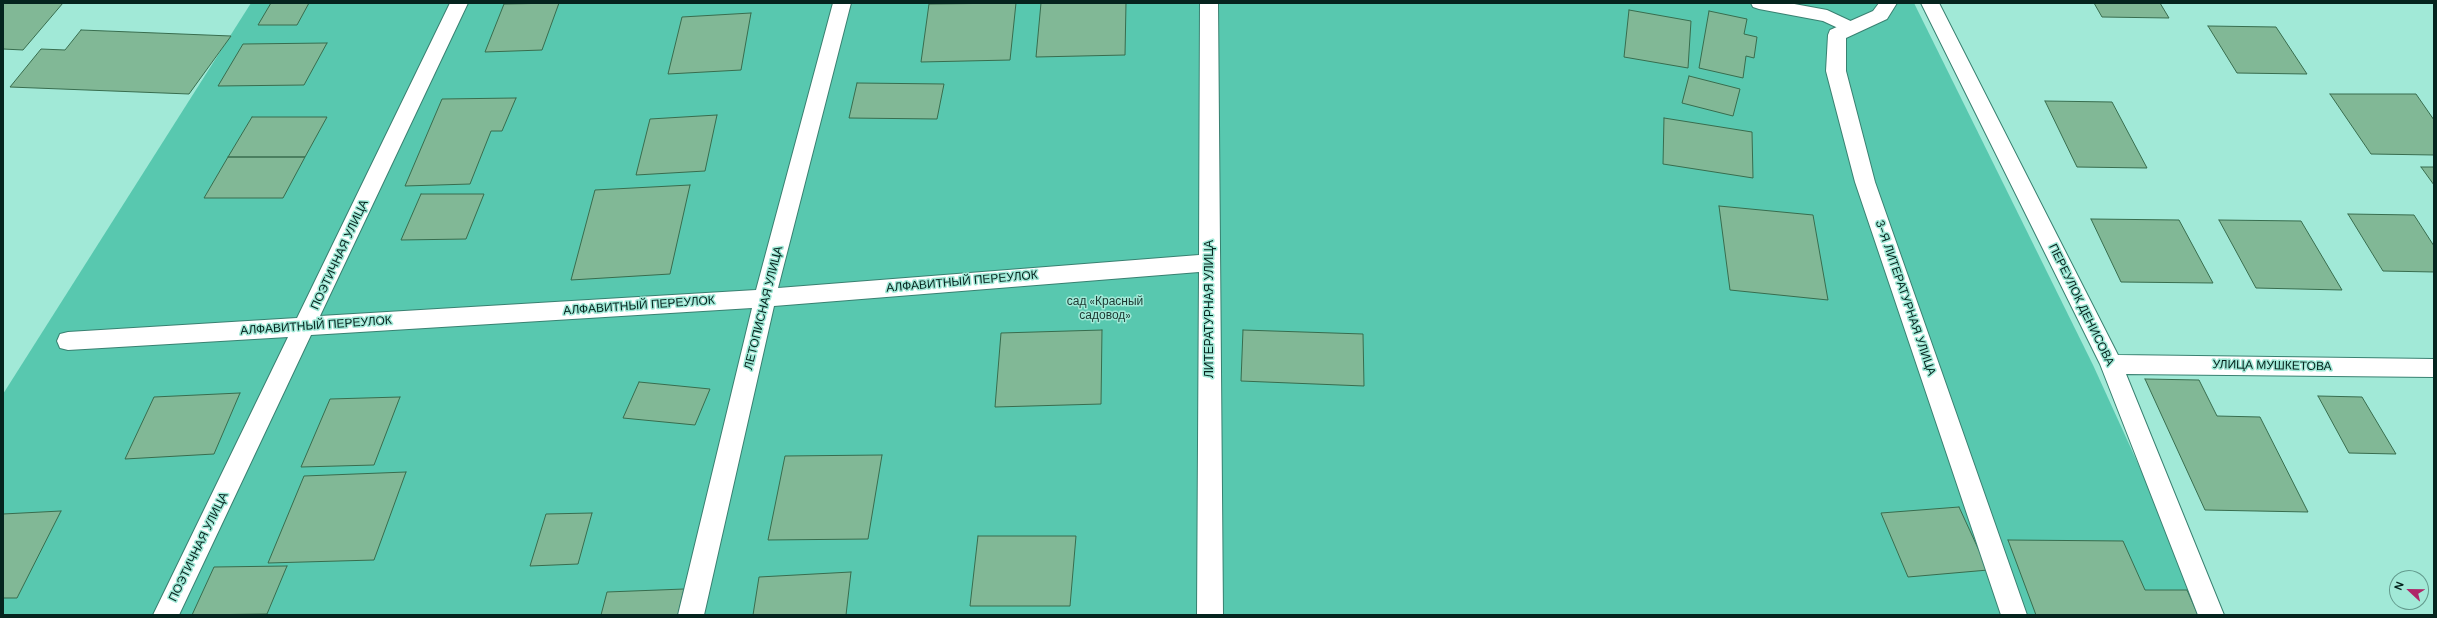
<!DOCTYPE html>
<meta charset="utf-8">
<style>
body{margin:0}
#map{position:relative;width:2437px;height:618px;overflow:hidden;background:#a1e9d7;font-family:"DM Sans",sans-serif}
canvas{display:block}
.frame{position:absolute;inset:0;border:4px solid #05241e;pointer-events:none}
.north{position:absolute;left:2389px;top:570px;width:40px;height:40px;box-sizing:border-box;background:#a1e9d7;border:1px solid #639a8d;border-radius:50%;rotate:292deg;font-size:11px;font-weight:700;line-height:16px;text-align:center;color:#05241e}
.north::after{content:'';display:block;margin:auto;width:14px;height:18px;background:#af2668;clip-path:polygon(50% 0,100% 100%,50% 72%,0 100%)}
</style>
<div id="map">
<canvas width="2437" height="618"></canvas>
<div class="frame"></div>
<div class="north">N</div>
</div>
<script>
const ctx = document.querySelector('canvas').getContext('2d');
ctx.lineJoin = 'round';
function fill(path, color) {
  ctx.fillStyle = color;
  ctx.fill(path, 'evenodd');
}
function toPath(rows) {
  const path = new Path2D();
  for (const r of rows) {
    path.moveTo(r[0], r[1]);
    for (let i = 2; i < r.length; i += 2) path.lineTo(r[i], r[i + 1]);
  }
  return path;
}
function trace(path, color, width, dash) {
  ctx.strokeStyle = color;
  ctx.lineWidth = width;
  ctx.lineCap = dash ? 'butt' : 'round';
  ctx.setLineDash(dash || []);
  ctx.stroke(path);
}
function drawText(font, color, halo, rows, align = 'center') {
  ctx.font = font + ' "DM Sans",sans-serif';
  ctx.lineWidth = 3;
  ctx.setLineDash([]);
  ctx.textBaseline = 'middle';
  ctx.strokeStyle = halo;
  ctx.fillStyle = color;
  for (const [text, x, y, turn = 0] of rows) {
    ctx.save();
    ctx.translate(x, y);
    ctx.rotate((+turn || 0) * Math.PI / 180);
    ctx.textAlign = isNaN(turn) ? turn : align;
    if (halo) ctx.strokeText(text, 0, 0);
    ctx.fillText(text, 0, 0);
    ctx.restore();
  }
}
const green = toPath([
 [251,3,1914,3,2093,365,2207,615,3,615,3,394]
]);
const building = toPath([
 [3,3,63,3,23,50,3,49,3,3],
 [271,3,309,3,297,25,258,25,271,3],
 [559,3,542,50,485,52,504,4,559,3],
 [1016,3,1010,60,921,62,929,4,1016,3],
 [1041,3,1126,3,1125,55,1036,57,1041,3],
 [2094,3,2160,3,2169,18,2102,17,2094,3],
 [1629,10,1691,21,1688,68,1624,57,1629,10],
 [1709,11,1747,19,1744,34,1757,37,1754,58,1746,56,1743,78,1699,68,1709,11],
 [751,13,741,70,668,74,682,17,751,13],
 [2208,26,2276,27,2307,74,2237,73,2208,26],
 [81,30,231,36,189,94,10,87,41,49,65,50,81,30],
 [327,43,304,85,218,86,243,44,327,43],
 [1689,76,1740,89,1733,116,1682,103,1689,76],
 [857,83,944,84,937,119,849,118,857,83],
 [2330,94,2416,94,2434,120,2434,155,2371,154,2330,94],
 [516,98,502,131,491,131,470,184,405,186,442,99,516,98],
 [2045,101,2112,102,2147,168,2077,167,2045,101],
 [717,115,705,171,636,175,650,119,717,115],
 [252,117,327,117,305,157,228,157,252,117],
 [1664,118,1752,132,1753,178,1663,164,1664,118],
 [228,157,305,157,283,198,204,198,228,157],
 [2421,167,2434,167,2434,185,2421,167],
 [690,185,670,274,571,280,595,190,690,185],
 [421,194,484,194,466,239,401,240,421,194],
 [1719,206,1813,215,1828,300,1730,290,1719,206],
 [2348,214,2414,215,2434,246,2434,272,2383,271,2348,214],
 [2091,219,2179,220,2213,283,2121,282,2091,219],
 [2219,220,2301,221,2342,290,2256,288,2219,220],
 [1102,330,1101,404,995,407,1001,333,1102,330],
 [1243,330,1363,334,1364,386,1241,381,1243,330],
 [2145,379,2199,380,2217,416,2260,417,2308,512,2205,510,2145,379],
 [639,382,710,389,695,425,623,418,639,382],
 [240,393,214,454,125,459,154,397,240,393],
 [2318,396,2362,397,2396,454,2349,453,2318,396],
 [400,397,374,465,301,467,330,399,400,397],
 [882,455,868,539,768,540,785,456,882,455],
 [406,472,374,560,268,563,304,476,406,472],
 [1959,507,1988,570,1908,577,1881,513,1959,507],
 [61,511,17,598,3,598,3,514,61,511],
 [592,513,578,564,530,566,546,514,592,513],
 [978,536,1076,536,1070,606,970,606,978,536],
 [2008,540,2123,541,2145,590,2187,590,2198,615,2036,615,2008,540],
 [287,566,267,614,192,615,214,567,287,566],
 [851,572,846,615,753,615,759,577,851,572],
 [684,589,678,615,601,615,607,592,684,589]
]);
const service = toPath([
 [1751,3,1789,3,1827,10,1857,24,1859,28,1857,32,1851,34,1823,21,1759,9,1753,7,1751,3]
]);
const minor = toPath([
 [450,3,468,3,320,316,756,290,833,3,851,3,778,288,1199,255,1200,3,1218,3,1223,615,1197,615,1199,272,774,306,704,615,678,615,752,308,311,335,179,615,153,615,288,337,68,350,60,348,57,341,60,334,68,332,297,318,450,3],
 [1879,3,1897,3,1887,19,1846,38,1846,71,1875,182,2027,615,2001,615,1855,182,1826,71,1828,35,1830,30,1873,11,1879,3],
 [1921,3,1939,3,2118,355,2434,359,2434,377,2126,374,2224,615,2198,615,2100,364,1921,3]
]);
const streetNames = [
 ["ПОЭТИЧНАЯ УЛИЦА",340,255,-65],
 ["АЛФАВИТНЫЙ ПЕРЕУЛОК",962,282,-5],
 ["3-Я ЛИТЕРАТУРНАЯ УЛИЦА",1905,298,71],
 ["ПЕРЕУЛОК ДЕНИСОВА",2081,305,64],
 ["АЛФАВИТНЫЙ ПЕРЕУЛОК",639,306,-4],
 ["ЛЕТОПИСНАЯ УЛИЦА",764,308,-76],
 ["ЛИТЕРАТУРНАЯ УЛИЦА",1210,309,-90],
 ["АЛФАВИТНЫЙ ПЕРЕУЛОК",316,326,-4],
 ["УЛИЦА МУШКЕТОВА",2272,366,1],
 ["ПОЭТИЧНАЯ УЛИЦА",199,547,-64]
];
const parkNames = [
 ["сад «Красный",1105,302],
 ["садовод»",1105,316]
];
fill(green, '#58c8af');
fill(building, '#81b896');
trace(building, '#386d4e', 1);
trace(service, '#398171', 2);
trace(minor, '#398171', 2);
fill(service, '#fff');
fill(minor, '#fff');
drawText('12px', '#05241e', '#a1e9d7', streetNames);
drawText('12px', '#1b3831', '#a1e9d7', parkNames);
</script>
